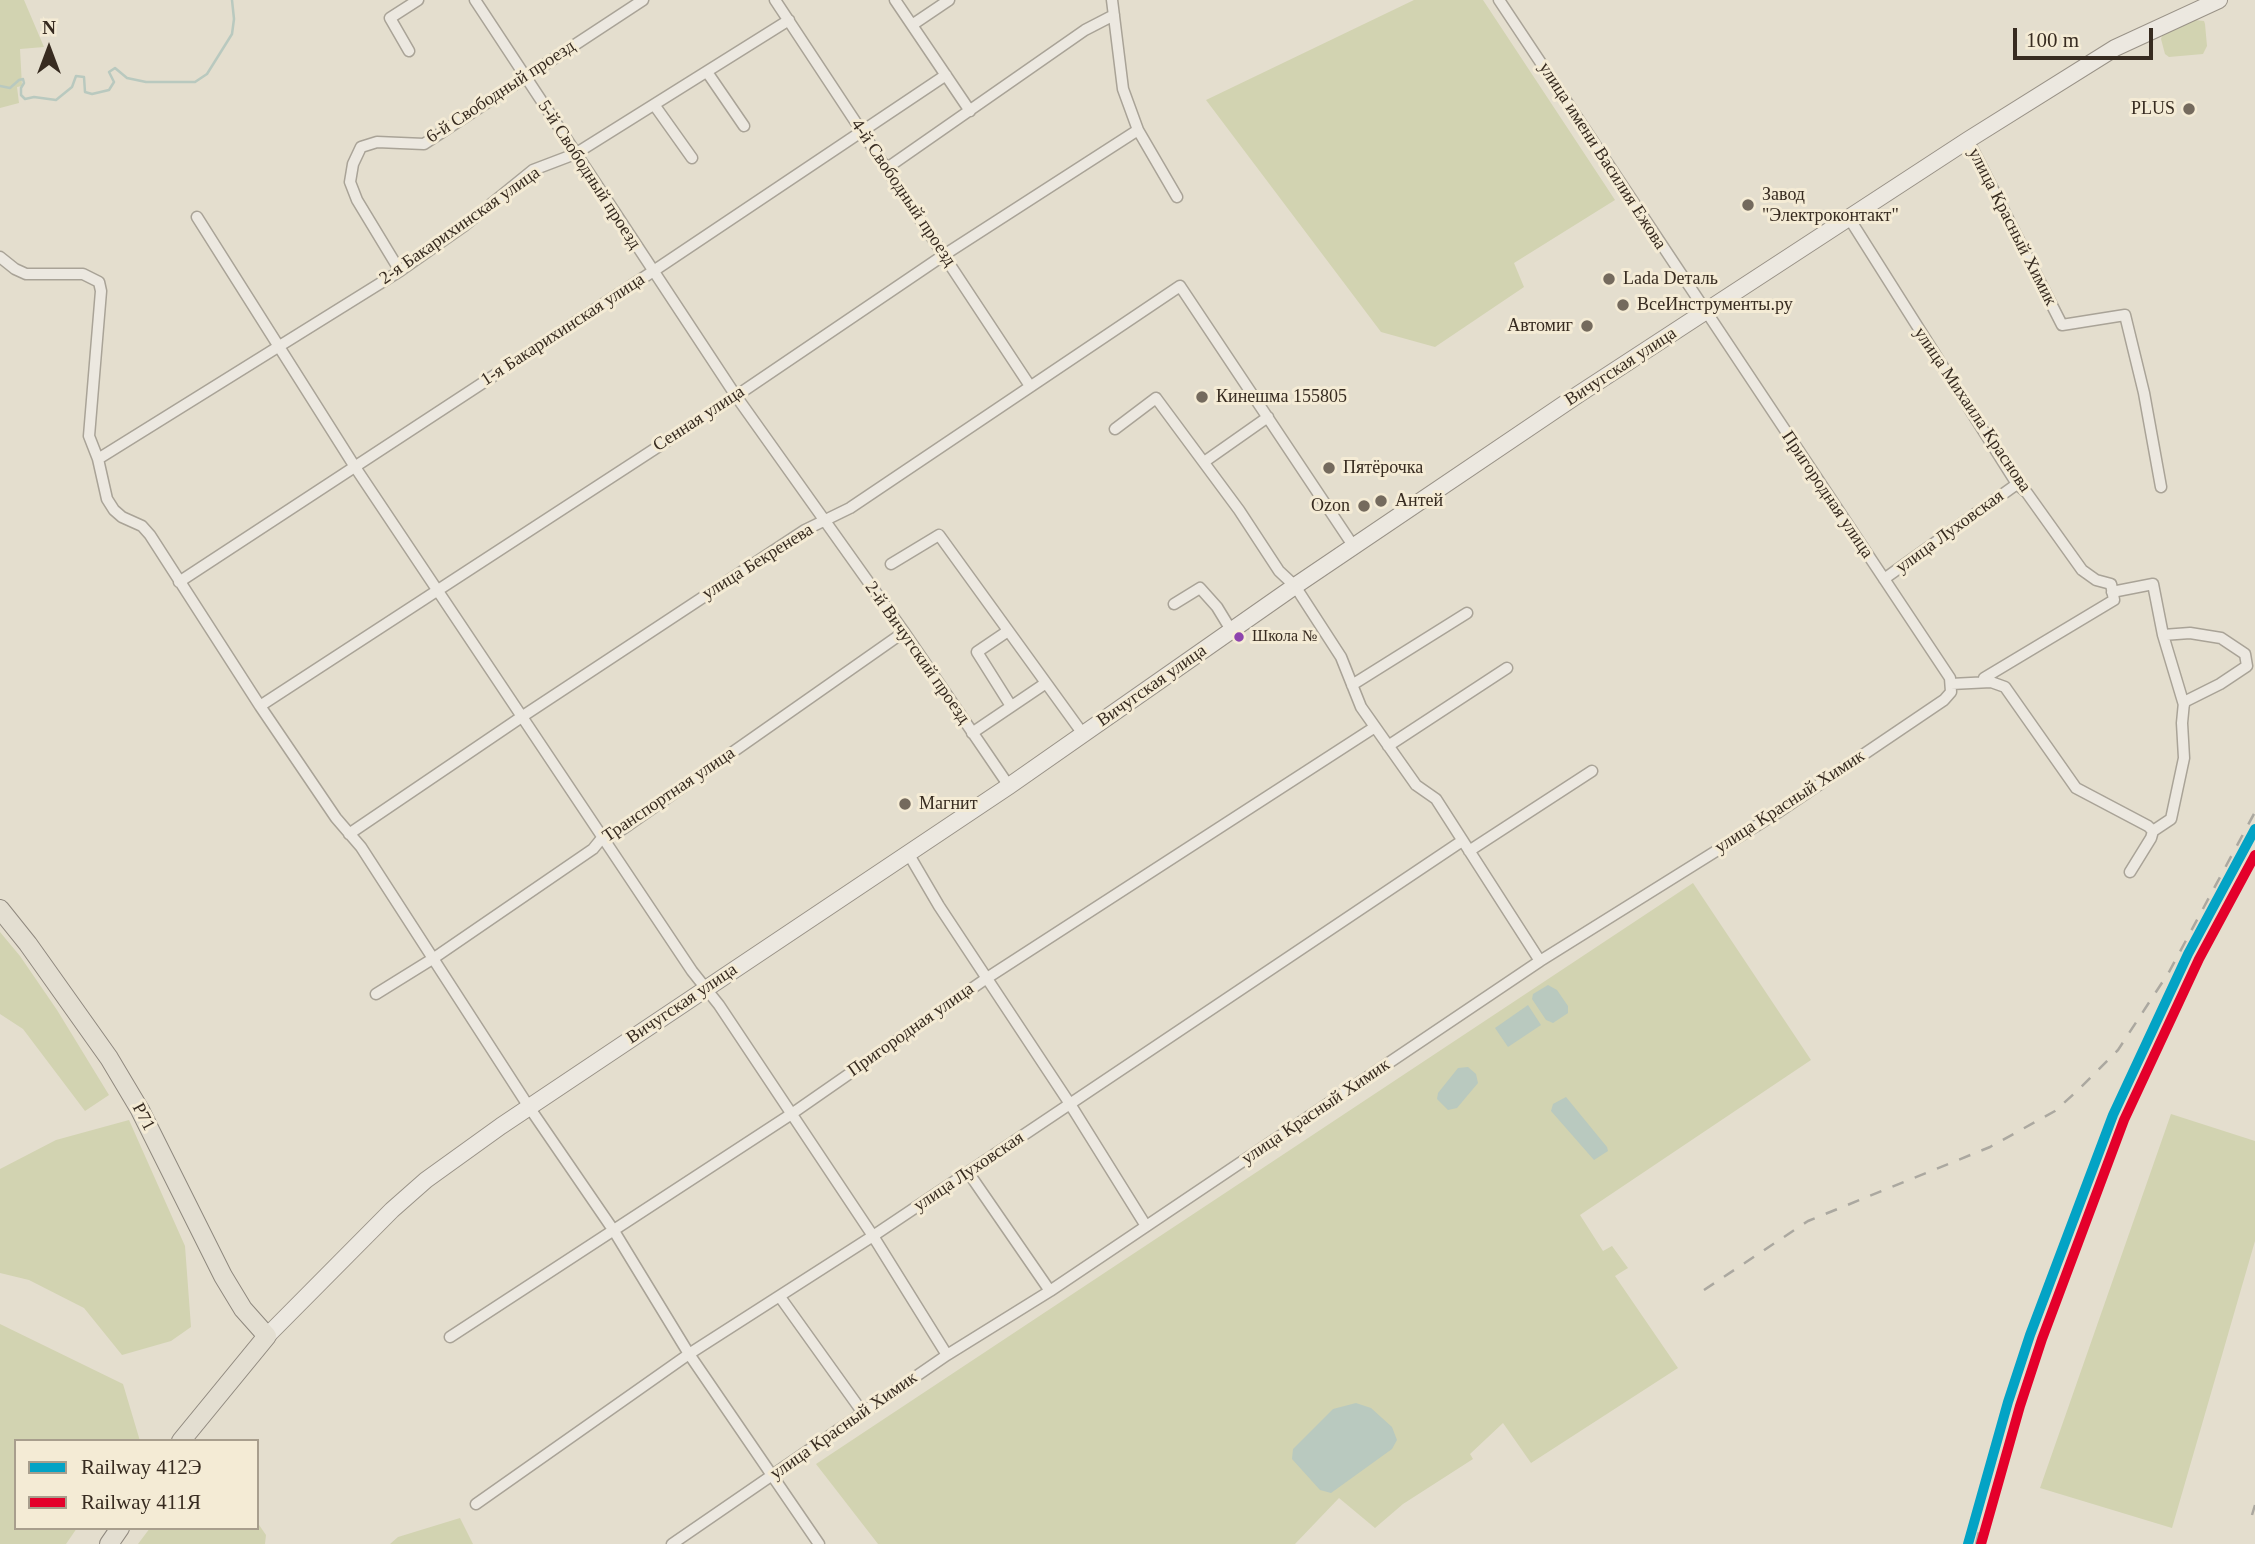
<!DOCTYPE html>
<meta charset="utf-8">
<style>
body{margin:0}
#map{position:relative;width:2255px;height:1544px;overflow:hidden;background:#e4dece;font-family:"Times New Roman",serif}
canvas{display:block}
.legend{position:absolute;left:14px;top:1439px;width:245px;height:91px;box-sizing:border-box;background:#f4ebd5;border:2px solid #a89e8d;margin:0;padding:9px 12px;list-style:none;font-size:21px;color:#372b20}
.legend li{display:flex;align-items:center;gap:14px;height:35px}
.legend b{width:35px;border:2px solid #a89e8d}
.north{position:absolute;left:14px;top:14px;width:70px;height:70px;-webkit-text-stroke:5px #f4ebd5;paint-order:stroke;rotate:0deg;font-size:19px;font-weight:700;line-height:28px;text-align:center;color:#372b20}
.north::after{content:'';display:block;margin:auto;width:24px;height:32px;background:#372b20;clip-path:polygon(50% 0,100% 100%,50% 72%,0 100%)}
.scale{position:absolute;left:2013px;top:28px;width:140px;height:32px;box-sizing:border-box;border:4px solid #372b20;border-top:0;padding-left:9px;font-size:21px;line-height:24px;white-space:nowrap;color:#372b20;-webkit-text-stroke:5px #f4ebd5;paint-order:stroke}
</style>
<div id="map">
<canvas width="2255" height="1544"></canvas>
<ul class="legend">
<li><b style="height:9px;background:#03a3c5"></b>Railway 412Э</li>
<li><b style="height:9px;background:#e4002b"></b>Railway 411Я</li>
</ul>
<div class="north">N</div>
<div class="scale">100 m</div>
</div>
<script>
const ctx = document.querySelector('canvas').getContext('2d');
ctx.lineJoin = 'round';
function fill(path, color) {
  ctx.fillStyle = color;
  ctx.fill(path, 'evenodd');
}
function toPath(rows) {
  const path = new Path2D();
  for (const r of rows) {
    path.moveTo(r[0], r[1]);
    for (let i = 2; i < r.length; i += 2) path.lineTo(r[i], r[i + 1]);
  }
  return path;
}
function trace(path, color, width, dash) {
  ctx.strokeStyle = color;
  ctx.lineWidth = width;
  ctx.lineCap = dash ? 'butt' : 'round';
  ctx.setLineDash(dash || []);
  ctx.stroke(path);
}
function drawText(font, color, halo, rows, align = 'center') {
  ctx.font = font + ' "Times New Roman",serif';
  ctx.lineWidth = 6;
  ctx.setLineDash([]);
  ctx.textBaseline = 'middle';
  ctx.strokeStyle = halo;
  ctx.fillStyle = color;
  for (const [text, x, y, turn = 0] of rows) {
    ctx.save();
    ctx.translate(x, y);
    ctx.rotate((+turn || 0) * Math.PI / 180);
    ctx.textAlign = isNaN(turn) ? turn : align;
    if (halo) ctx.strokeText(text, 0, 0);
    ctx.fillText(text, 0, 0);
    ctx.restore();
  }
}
const green = toPath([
 [0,0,24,0,44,47,20,49,22,86,17,87,19,103,0,108],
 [1414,0,1483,0,1615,200,1514,263,1524,287,1435,347,1381,332,1206,100],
 [2195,20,2204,21,2205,24,2207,46,2203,54,2169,57,2165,54,2161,39,2163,33],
 [1693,883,1811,1060,1580,1215,1603,1251,1612,1246,1628,1268,1615,1276,1678,1368,1531,1463,1503,1423,1470,1454,1473,1459,1403,1504,1375,1528,1339,1498,1295,1544,878,1544,816,1464],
 [0,932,20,956,57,1010,109,1095,85,1111,23,1029,0,1014],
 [2171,1114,2255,1141,2255,1241,2172,1528,2040,1488],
 [129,1120,185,1246,191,1327,171,1341,122,1355,84,1308,29,1280,0,1273,0,1169,56,1140],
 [0,1324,123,1384,140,1441,16,1441,16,1528,77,1528,66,1544,0,1544],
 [460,1518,473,1544,390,1544,398,1537],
 [257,1522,266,1535,265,1544,138,1544,150,1528,257,1528]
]);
const water = toPath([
 [1548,985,1557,990,1568,1006,1568,1013,1553,1023,1546,1020,1532,999,1533,994],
 [1528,1005,1541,1025,1508,1047,1495,1028],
 [1468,1067,1476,1074,1478,1083,1457,1108,1448,1110,1437,1099,1438,1093,1458,1068],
 [1566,1097,1607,1147,1608,1151,1594,1160,1551,1111,1553,1104],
 [1356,1403,1371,1408,1392,1427,1397,1440,1392,1449,1331,1493,1320,1490,1292,1459,1293,1449,1333,1409]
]);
const stream = toPath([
 [0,86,10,88,19,80,23,79,24,83,21,88,21,95,25,99,34,97,56,100,72,87,76,76,84,77,85,92,92,94,109,90,114,82,109,72,115,68,127,78,146,82,195,82,207,74,232,34,234,19,232,0]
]);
const street = toPath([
 [475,0,736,396,904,632,1009,786],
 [775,0,1030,386],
 [895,0,970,111],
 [1112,0,1123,89,1138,130,1177,197],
 [912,25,949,0],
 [409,51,390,18,418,0],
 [707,72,744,126],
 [655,106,692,158],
 [1968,140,2062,325,2125,315,2144,393,2161,487],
 [887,168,1085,30,1114,15],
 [197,217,355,467,692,971,719,1005,873,1236,947,1355],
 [1849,218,2017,484,2027,493,2082,570,2096,580,2111,584,2114,600,1984,678],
 [0,257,15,269,26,274,83,274,99,282,101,291,89,436,98,459,107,499,114,510,122,517,142,526,150,535,260,706,336,818,361,847,529,1107,614,1231,689,1354,819,1544],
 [400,271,357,200,350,182,353,164,361,147,377,142,424,144,643,0],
 [1115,429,1156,398,1239,510,1279,571,1295,586,1341,657,1361,707,1416,785,1436,799,1540,961],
 [98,459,400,271,464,226,533,170,575,154,789,20],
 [1204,462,1268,417],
 [891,564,939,535,1083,734],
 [1884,579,2017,484],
 [179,582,652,272,946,75],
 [2112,592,2153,584,2163,635,2190,633,2221,638,2245,654,2247,666,2220,684,2184,702,2182,723,2184,758,2171,819,2153,831],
 [1174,604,1200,588,1217,607,1231,630],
 [1008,631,977,652,1011,706],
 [2163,635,2184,705],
 [1951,684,1991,682,2005,687,2076,788,2148,826,2153,831,2151,838,2130,872],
 [1352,685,1467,613],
 [260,706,736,396,944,255,1138,130],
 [972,733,1046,683],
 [1388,746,1507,668],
 [349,834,523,716,805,530,850,508,1180,286,1354,547],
 [1469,851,1592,771],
 [908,853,939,906,1070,1104,1146,1226],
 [376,994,434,958,593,849,602,838,623,829,904,632],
 [968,1172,1050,1291],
 [780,1297,863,1413],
 [450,1337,790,1115,987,978,1375,727],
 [476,1504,689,1354,873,1236,1462,841],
 [672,1544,947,1355,1050,1291,1540,961,1777,813,1944,700,1951,692,1950,678,1499,0]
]);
const secondary = toPath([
 [267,1336,392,1210,426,1180,501,1126,1009,786,1295,586,1579,394,1968,140,2115,48,2219,0]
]);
const primary = toPath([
 [0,909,28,944,109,1058,140,1110,223,1276,243,1309,267,1336,181,1441],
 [109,1544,120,1528]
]);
const rail = toPath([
 [1704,1290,1808,1221,1990,1147,2055,1111,2076,1092,2118,1050,2169,972,2255,812],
 [2252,1515,2255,1505],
 [1976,1544,1979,1532]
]);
const rail1 = toPath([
 [1968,1544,2008,1402,2030,1335,2113,1115,2188,954,2255,829]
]);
const rail2 = toPath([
 [1981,1544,2020,1406,2042,1339,2124,1120,2199,959,2255,855]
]);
const markers = [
 [2189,109,7,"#746a5d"],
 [1748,205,7,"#746a5d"],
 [1609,279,7,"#746a5d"],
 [1623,305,7,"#746a5d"],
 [1587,326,7,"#746a5d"],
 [1202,397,7,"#746a5d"],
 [1329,468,7,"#746a5d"],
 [1381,501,7,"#746a5d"],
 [1364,506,7,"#746a5d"],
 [1239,637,6,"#8e44ad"],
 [905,804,7,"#746a5d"]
];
const busNames = [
 ["Школа №",1252,637]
];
const streetNames = [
 ["6-й Свободный проезд",501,92,-33],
 ["улица имени Василия Ежова",1602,156,57],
 ["5-й Свободный проезд",589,175,57],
 ["4-й Свободный проезд",903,193,56],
 ["2-я Бакарихинская улица",460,226,-35],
 ["улица Красный Химик",2012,227,63],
 ["1-я Бакарихинская улица",563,330,-33],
 ["Вичугская улица",1621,367,-33],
 ["улица Михаила Краснова",1972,410,56],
 ["Сенная улица",699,419,-33],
 ["Пригородная улица",1827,495,56],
 ["улица Луховская",1950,532,-36],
 ["улица Бекренева",758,562,-32],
 ["2-й Вичугский проезд",917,653,55],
 ["Вичугская улица",1152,686,-35],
 ["Транспортная улица",669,795,-34],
 ["улица Красный Химик",1790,802,-33],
 ["Вичугская улица",682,1004,-34],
 ["Пригородная улица",911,1030,-35],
 ["улица Красный Химик",1316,1112,-34],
 ["Р71",143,1117,62],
 ["улица Луховская",969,1172,-34],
 ["улица Красный Химик",844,1426,-35]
];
const poiNames = [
 ["PLUS",2175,109,"right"],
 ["Завод",1762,195],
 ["\"Электроконтакт\"",1762,216],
 ["Lada Dеталь",1623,279],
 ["ВсеИнструменты.ру",1637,305],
 ["Автомиг",1573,326,"right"],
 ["Кинешма 155805",1216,397],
 ["Пятёрочка",1343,468],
 ["Антей",1395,501],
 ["Ozon",1350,506,"right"],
 ["Магнит",919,804]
];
fill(green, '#d2d3b1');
fill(water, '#b9c9bf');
trace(stream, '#b9c9bf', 2.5);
trace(street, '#a9a397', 13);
trace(secondary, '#999287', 18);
trace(primary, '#8f887e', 20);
trace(street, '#ece8e0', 10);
trace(secondary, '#ece8e0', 16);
trace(primary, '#e3ded1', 18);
trace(rail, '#aba8a0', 2.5, [12, 12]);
trace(rail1, '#03a3c5', 10);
trace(rail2, '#e4002b', 10);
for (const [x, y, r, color] of markers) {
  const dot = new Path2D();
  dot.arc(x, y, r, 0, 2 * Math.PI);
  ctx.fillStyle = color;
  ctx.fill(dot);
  trace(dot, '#f4ebd5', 2.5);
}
drawText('16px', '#372b20', '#f4ebd5', busNames, 'left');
drawText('18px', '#372b20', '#f4ebd5', streetNames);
drawText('18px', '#372b20', '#f4ebd5', poiNames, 'left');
</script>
